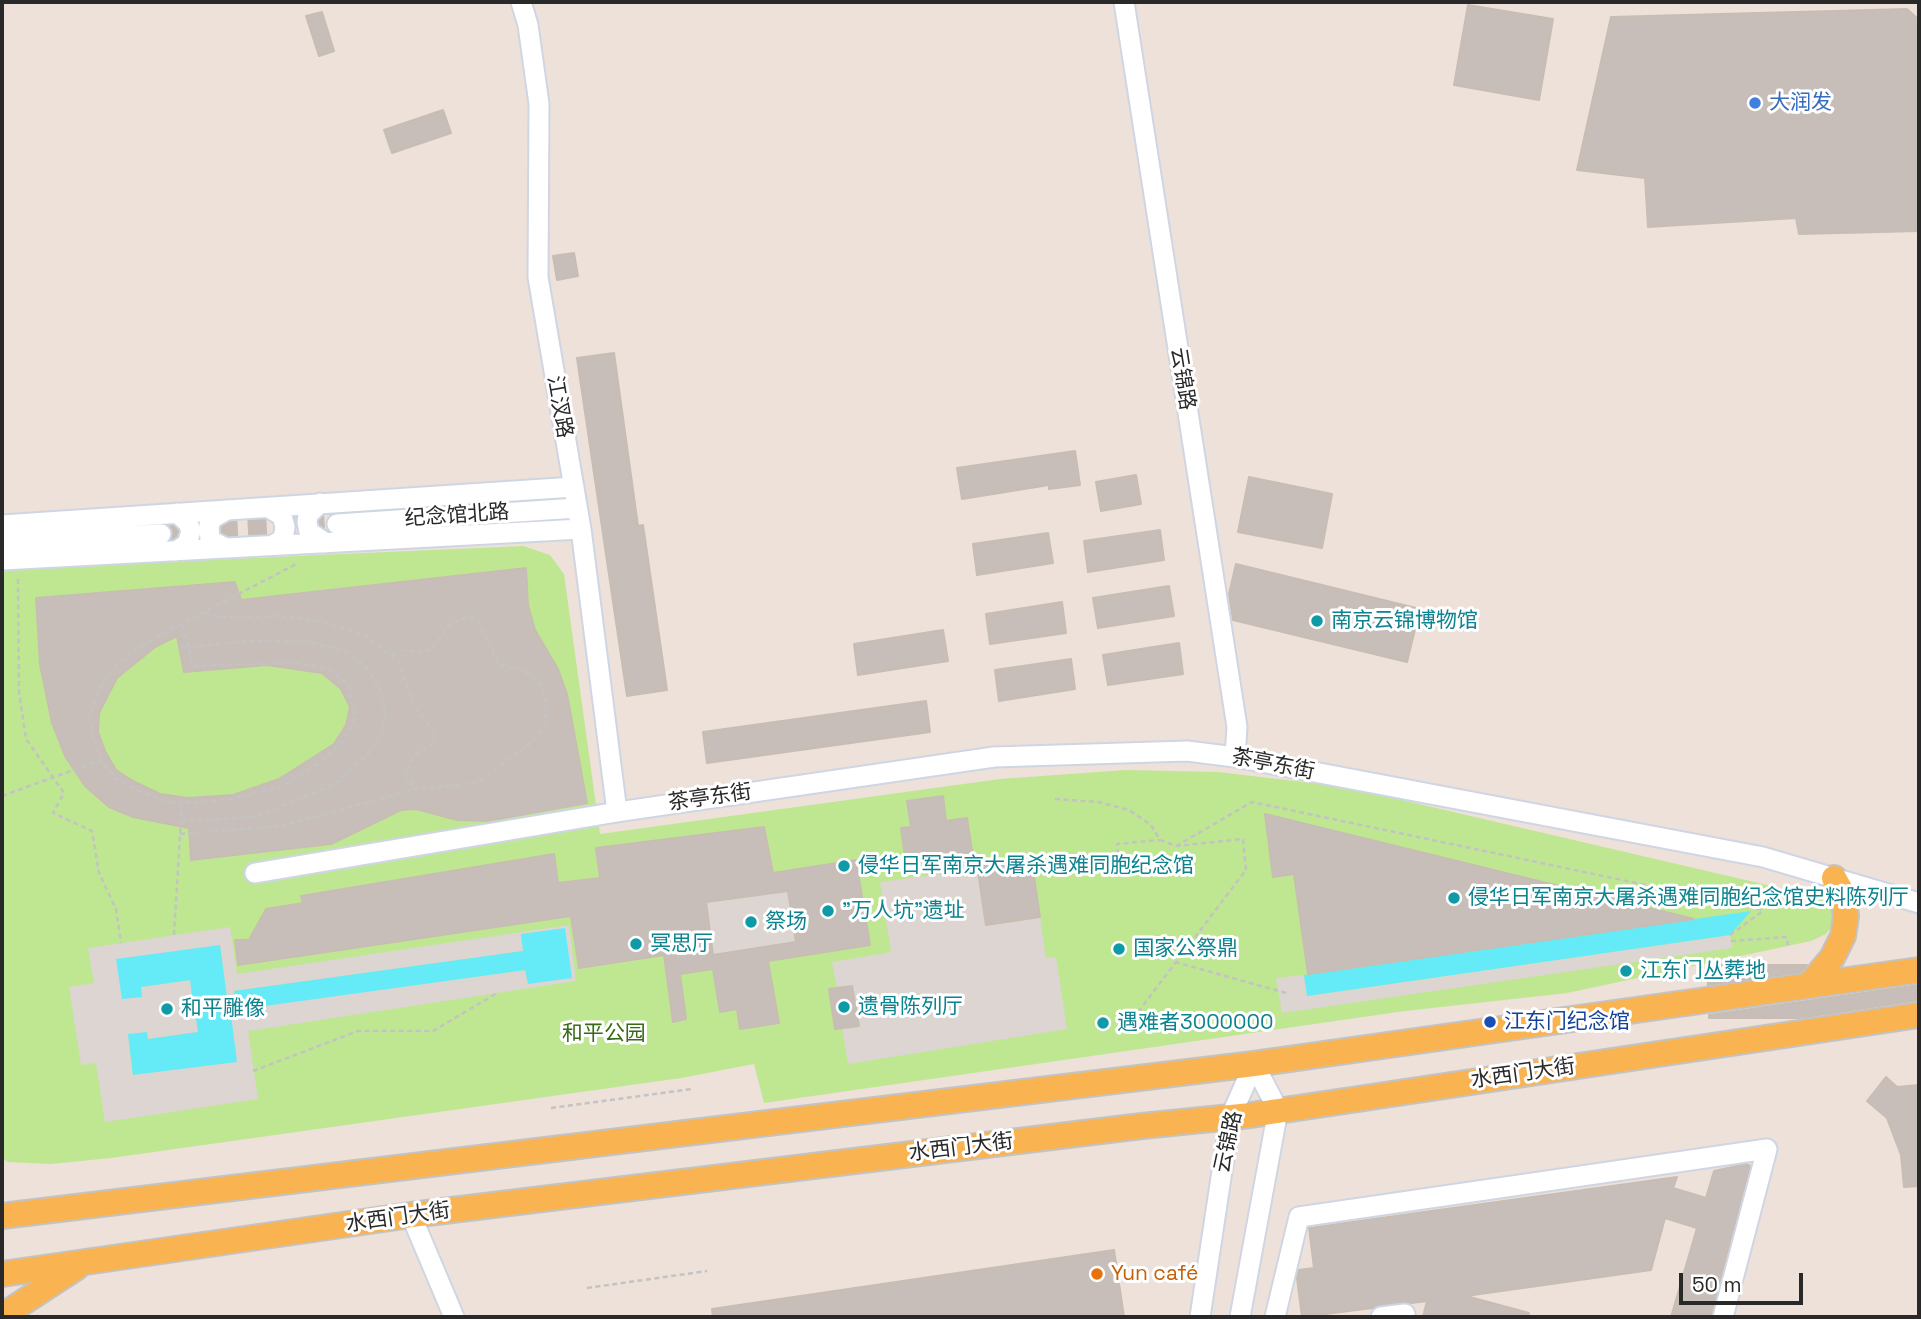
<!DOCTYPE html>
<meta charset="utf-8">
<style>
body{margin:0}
#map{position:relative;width:1921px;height:1319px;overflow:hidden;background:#ede1d9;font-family:"Space Grotesk",sans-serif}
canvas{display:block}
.frame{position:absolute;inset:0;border:4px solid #292929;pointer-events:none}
.scale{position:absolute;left:1679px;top:1273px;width:124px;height:32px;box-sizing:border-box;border:4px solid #292929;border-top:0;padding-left:9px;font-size:21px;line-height:24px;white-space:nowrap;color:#292929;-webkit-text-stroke:5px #fff;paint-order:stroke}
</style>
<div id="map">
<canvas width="1921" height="1319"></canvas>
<div class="frame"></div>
<div class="scale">50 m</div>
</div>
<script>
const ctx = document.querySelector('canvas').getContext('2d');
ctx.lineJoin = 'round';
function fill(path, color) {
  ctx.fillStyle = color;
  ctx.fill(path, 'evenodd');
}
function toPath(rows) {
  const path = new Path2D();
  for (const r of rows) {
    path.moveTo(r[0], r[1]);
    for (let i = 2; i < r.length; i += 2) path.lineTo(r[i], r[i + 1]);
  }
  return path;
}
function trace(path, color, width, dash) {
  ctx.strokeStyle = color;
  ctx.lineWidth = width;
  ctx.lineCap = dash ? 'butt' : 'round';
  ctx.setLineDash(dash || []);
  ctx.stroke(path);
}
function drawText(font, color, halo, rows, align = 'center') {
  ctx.font = font + ' "Space Grotesk","Noto Sans SC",sans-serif';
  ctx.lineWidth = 6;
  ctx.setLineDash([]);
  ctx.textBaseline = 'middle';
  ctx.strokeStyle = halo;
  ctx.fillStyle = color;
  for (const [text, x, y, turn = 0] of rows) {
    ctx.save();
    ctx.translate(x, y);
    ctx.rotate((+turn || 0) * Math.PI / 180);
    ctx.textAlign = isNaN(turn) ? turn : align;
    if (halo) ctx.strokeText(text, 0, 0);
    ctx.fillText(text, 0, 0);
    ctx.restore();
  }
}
const green = toPath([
 [523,546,550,555,564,574,600,834,1000,779,1126,770,1218,772,1346,787,1823,898,1834,910,1834,924,1826,934,1811,941,1567,993,1405,1011,764,1103,754,1064,681,1078,111,1158,51,1164,8,1162,2,1158,2,569]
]);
const plaza = toPath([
 [978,869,986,925,1040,917,1046,958,1056,957,1067,1029,848,1064,842,1028,859,1025,852,986,837,988,832,962,891,952,880,882],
 [789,891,796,942,713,955,706,902],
 [569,925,576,981,248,1031,258,1099,105,1122,96,1063,81,1065,69,987,94,983,88,948,230,927,237,974],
 [220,946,227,998,190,980,140,987],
 [524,951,528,984,526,970,236,1009,234,991],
 [198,1032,134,1075,133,1075,128,1034,148,1039],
 [1730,935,1732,948,1282,1013,1276,978,1304,975,1307,996]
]);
const water = toPath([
 [1751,911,1730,935,1307,996,1304,975],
 [565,928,572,978,528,984,525,970,236,1010,234,991,523,951,521,934],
 [220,945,227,998,193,1002,190,980,141,987,142,997,122,999,116,959],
 [230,1007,237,1062,133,1075,128,1034,147,1032,148,1039,198,1032,195,1011]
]);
const building = toPath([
 [1468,5,1553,19,1539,100,1454,85,1468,5],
 [1907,9,1919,20,1919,231,1799,234,1796,218,1648,227,1645,178,1577,170,1611,17,1907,9],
 [322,12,334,51,319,56,306,16,322,12],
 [443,110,451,133,392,153,384,130,443,110],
 [574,253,578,276,557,280,553,256,574,253],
 [614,353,638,526,643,525,667,690,627,696,577,358,614,353],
 [1075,451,1080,485,1049,489,1049,485,962,499,957,468,1075,451],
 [1136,475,1141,504,1101,511,1096,482,1136,475],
 [1249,477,1332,494,1322,548,1238,532,1249,477],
 [1160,530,1164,560,1088,572,1084,541,1160,530],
 [1048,533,1053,563,977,575,973,544,1048,533],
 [1236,564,1420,609,1407,662,1233,620,1229,594,1236,564],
 [526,568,528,605,535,630,558,669,567,694,587,803,487,821,457,820,416,809,401,810,331,844,191,860,189,828,133,817,109,807,85,786,65,756,52,723,40,664,36,598,235,582,241,600,526,568],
 [177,636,184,672,267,665,322,673,341,689,350,707,346,725,334,744,279,779,233,795,188,798,160,794,133,781,116,770,105,751,98,732,99,713,117,678,155,647,177,636],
 [1169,586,1174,616,1098,628,1093,598,1169,586],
 [1062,602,1066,633,990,644,986,614,1062,602],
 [943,630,948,661,858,675,854,644,943,630],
 [1179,643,1183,674,1108,685,1103,655,1179,643],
 [1071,659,1075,689,999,701,995,670,1071,659],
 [926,701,930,732,707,763,703,732,926,701],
 [943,796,946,821,967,818,975,870,941,874,939,860,906,864,901,828,911,827,907,801,943,796],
 [1265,814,1694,919,1308,974,1294,874,1273,877,1265,814],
 [764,827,773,873,856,860,870,945,768,961,779,1023,740,1029,737,1009,720,1012,713,969,680,974,686,1019,673,1022,664,955,579,968,571,916,238,965,235,940,249,940,266,909,303,903,301,896,554,854,558,883,600,878,596,848,764,827],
 [788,891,796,942,713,955,706,902,788,891],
 [1031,857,1040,917,986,925,977,865,1031,857],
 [1708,965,1807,965,1801,972,1708,985,1708,965],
 [1919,985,1919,1000,1799,1018,1709,1018,1709,1015,1919,985],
 [852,986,859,1026,835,1029,829,989,852,986],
 [1886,1077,1897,1087,1919,1085,1919,1186,1904,1187,1901,1155,1887,1118,1867,1101,1886,1077],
 [1746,1164,1750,1166,1711,1317,1671,1317,1697,1228,1665,1218,1651,1270,1466,1296,1529,1313,1528,1317,1423,1317,1427,1301,1302,1317,1297,1278,1299,1270,1314,1268,1309,1228,1677,1177,1673,1188,1706,1198,1714,1171,1746,1164],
 [1114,1250,1124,1317,713,1317,712,1309,1114,1250]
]);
const minorTunnel = toPath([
 [161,534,337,524]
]);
const path = toPath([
 [18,579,19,692,26,739,64,793,53,813,92,831,99,873,116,909,121,943],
 [205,613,218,617,278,616,320,621,366,636,398,660,415,708,432,729,435,739,431,746,419,751,411,761,406,777,415,787],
 [183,625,193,666,295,663,327,668,348,684,355,718,345,740,318,764,280,787,231,799,195,803,169,802,141,792,115,778,101,760,93,738,90,717,98,692,108,674,132,652,156,637,298,563],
 [90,764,100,761],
 [1055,799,1098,802,1129,810,1151,825,1160,840,1176,846,1243,839,1246,870,1129,1024],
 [181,821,254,817,335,784,369,753,382,733,385,710,380,688,365,666,346,652,306,641],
 [180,834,282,826,416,789,477,783,534,741,546,725,546,696,538,682,525,671,498,664,478,619,467,617,450,624,434,646,424,653,406,650,390,654],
 [1176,846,1252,802,1764,910],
 [1077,868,1119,863,1117,844,1160,840],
 [174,935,182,802],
 [1730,935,1764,910],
 [1731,941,1787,937,1788,946],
 [1175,962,1286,993],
 [253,1071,358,1031,433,1031,497,993],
 [551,1108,692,1089],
 [587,1288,707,1271]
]);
const minor = toPath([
 [521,2,528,25,539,104,538,277,581,529,617,812],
 [1124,2,1237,727,1235,757],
 [320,503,308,515,307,522,309,532,326,543],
 [269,508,282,516,285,527,283,539,273,545],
 [337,524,577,508],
 [2,525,574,487],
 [2,542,161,534],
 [226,548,210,540,209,525,213,518,227,510],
 [176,551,187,544,191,531,188,523,177,513],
 [2,560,581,529],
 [255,873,617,812,994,757,1187,751,1235,757,1763,857,1919,903],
 [411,1215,454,1317],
 [1200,1317,1230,1118,1254,1064],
 [1240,1317,1278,1110,1254,1064],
 [1275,1317,1299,1217,1767,1149,1723,1317],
 [1381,1317,1405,1314,1404,1317]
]);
const major = toPath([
 [1809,985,1832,958,1843,936,1846,916,1843,894,1834,878],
 [2,1216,1254,1064,1919,970],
 [2,1274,411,1215,1142,1126,1251,1115,1919,1015],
 [2,1316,77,1267]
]);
const pathBridge = toPath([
 [182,648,246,641,306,641],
 [2,796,90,764]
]);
const markers = [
 [1755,103,7,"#3f7fe0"],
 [1317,621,7,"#0f9aa8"],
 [844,866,7,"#0f9aa8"],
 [1454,898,7,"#0f9aa8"],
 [828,911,7,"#0f9aa8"],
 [751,922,7,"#0f9aa8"],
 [636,944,7,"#0f9aa8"],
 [1119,949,7,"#0f9aa8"],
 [1626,971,7,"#0f9aa8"],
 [844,1007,7,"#0f9aa8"],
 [167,1009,7,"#0f9aa8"],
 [1490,1022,7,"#1a4fb4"],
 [1103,1023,7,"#0f9aa8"],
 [1097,1274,7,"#e8710a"]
];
const shopNames = [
 ["大润发",1769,103]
];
const streetNames = [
 ["云锦路",1182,379,81],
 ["江汊路",559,407,80],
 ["纪念馆北路",457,516,-4],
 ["茶亭东街",1273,765,11],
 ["茶亭东街",710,798,-8],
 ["水西门大街",1523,1074,-8],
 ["云锦路",1229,1142,-78],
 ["水西门大街",961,1148,-7],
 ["水西门大街",398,1218,-8]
];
const cultureNames = [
 ["南京云锦博物馆",1331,621],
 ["侵华日军南京大屠杀遇难同胞纪念馆",858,866],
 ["侵华日军南京大屠杀遇难同胞纪念馆史料陈列厅",1468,898],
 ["\"万人坑\"遗址",842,911],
 ["祭场",765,922],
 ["冥思厅",650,944],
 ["国家公祭鼎",1133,949],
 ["江东门丛葬地",1640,971],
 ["遗骨陈列厅",858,1007],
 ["和平雕像",181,1009],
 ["遇难者3000000",1117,1023]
];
const transitNames = [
 ["江东门纪念馆",1504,1022]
];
const parkNames = [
 ["和平公园",604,1034]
];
const foodNames = [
 ["Yun café",1111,1274]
];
fill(green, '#bfe792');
fill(plaza, '#dcd5d1');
fill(water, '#64ebf7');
fill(building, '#c8beb9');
trace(building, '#c8bdb3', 2);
trace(minorTunnel, '#c6bcb6', 19, [19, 10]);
trace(minor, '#cfd6e3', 23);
trace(major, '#c3c3c3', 28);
trace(path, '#c3c3c3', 2.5, [5, 3.5]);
trace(minor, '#fff', 19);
trace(major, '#fab351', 24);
trace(pathBridge, '#c3c3c3', 2.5, [5, 3.5]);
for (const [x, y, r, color] of markers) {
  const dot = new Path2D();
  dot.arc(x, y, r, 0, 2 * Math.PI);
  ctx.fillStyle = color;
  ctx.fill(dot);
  trace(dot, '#fff', 2.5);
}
drawText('21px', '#366cbe', '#fff', shopNames, 'left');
drawText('21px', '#292929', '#fff', streetNames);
drawText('21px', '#0d838f', '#fff', cultureNames, 'left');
drawText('21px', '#164399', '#fff', transitNames, 'left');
drawText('21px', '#366a14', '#fff', parkNames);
drawText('21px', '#c56008', '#fff', foodNames, 'left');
</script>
